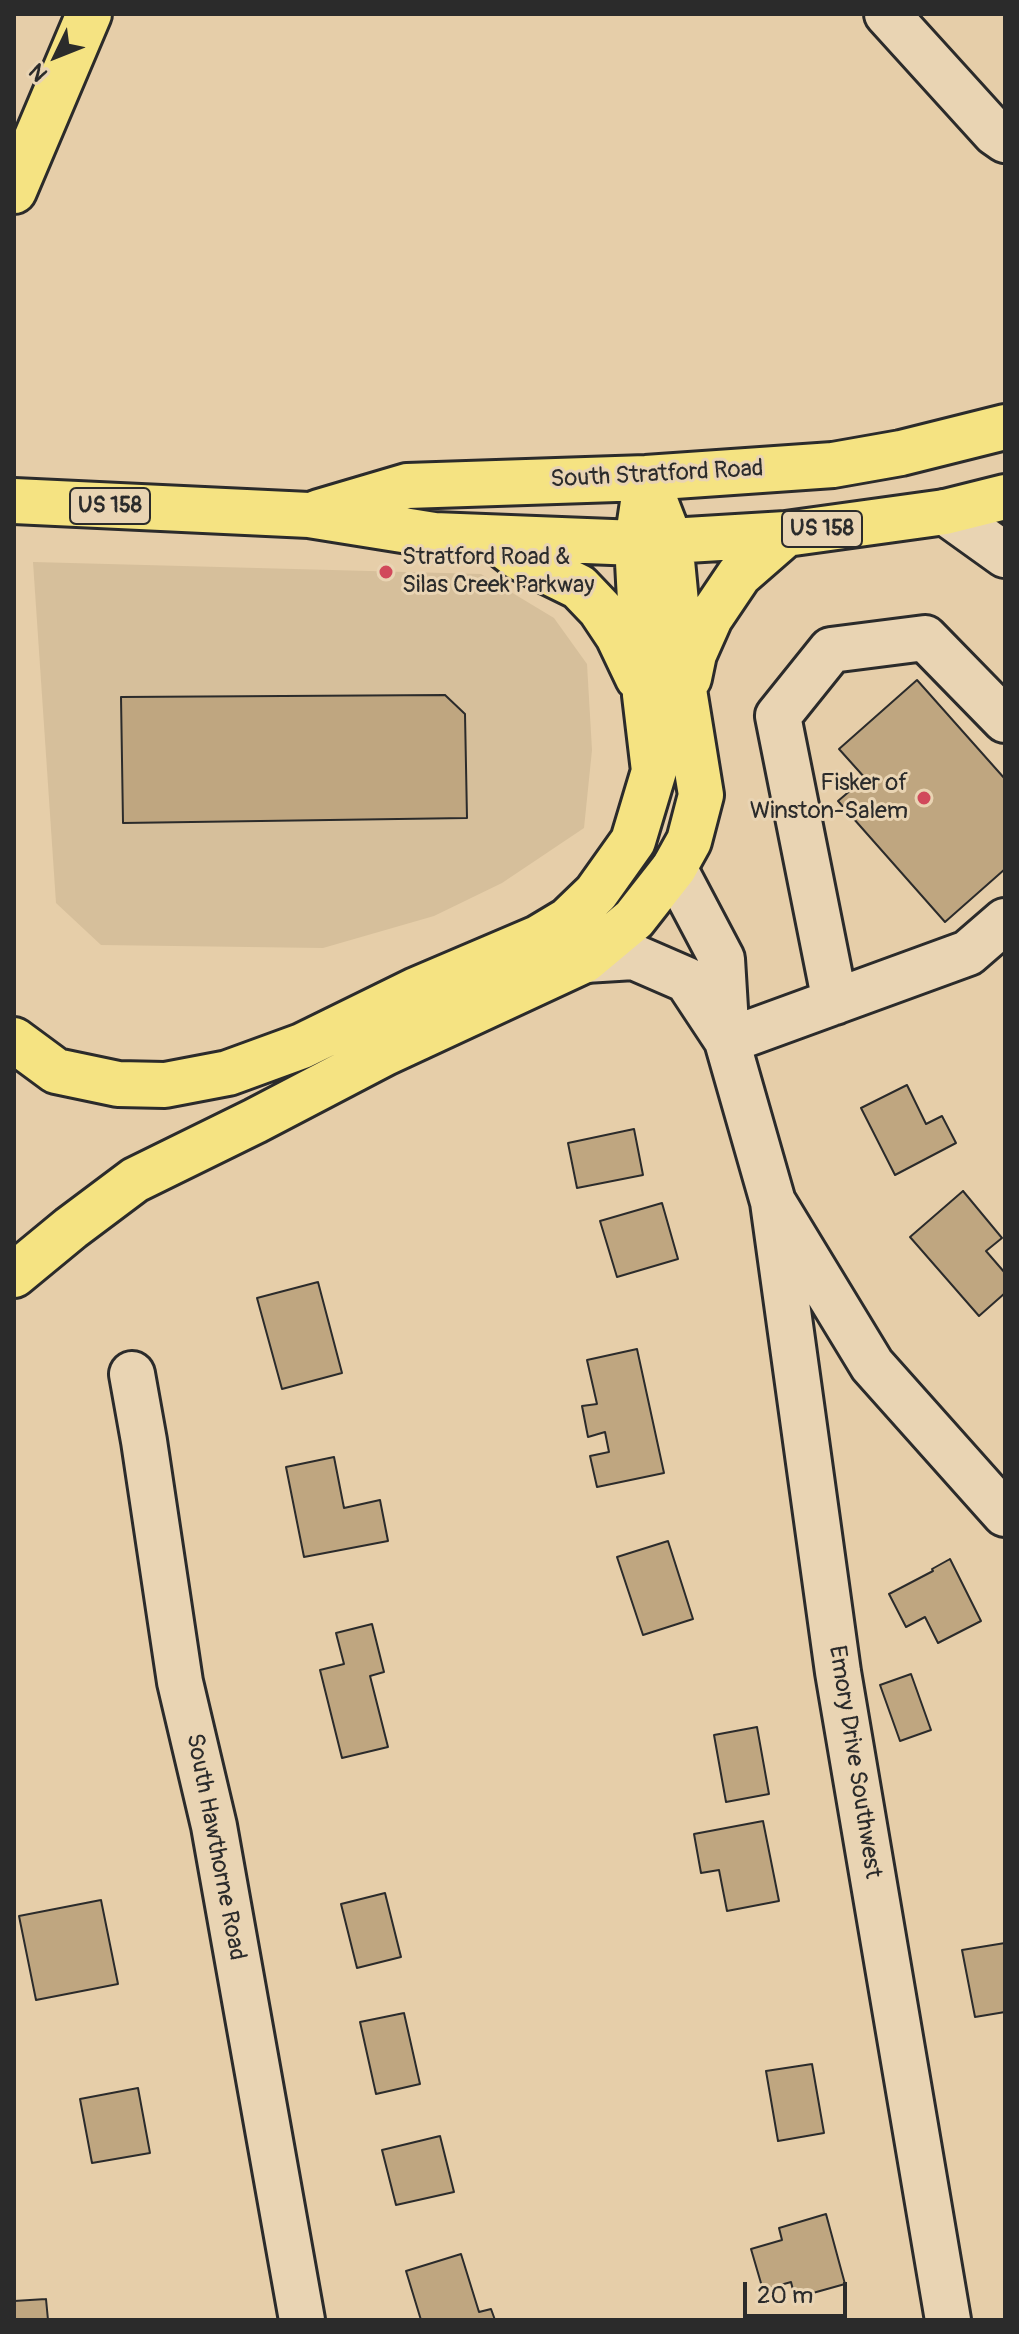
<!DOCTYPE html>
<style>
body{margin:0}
#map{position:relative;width:1019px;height:2334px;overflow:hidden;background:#e6cea9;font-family:Pangolin,sans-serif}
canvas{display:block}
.frame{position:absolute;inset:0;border:16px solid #2b2b2b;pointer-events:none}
.north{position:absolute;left:16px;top:16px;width:80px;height:80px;-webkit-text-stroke:6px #e9d4b3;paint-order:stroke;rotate:227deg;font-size:22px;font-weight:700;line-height:32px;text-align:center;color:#2b2b2b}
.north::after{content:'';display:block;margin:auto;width:28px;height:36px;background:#2b2b2b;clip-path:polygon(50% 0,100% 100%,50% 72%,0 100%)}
.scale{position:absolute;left:743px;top:2282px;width:104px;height:36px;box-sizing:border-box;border:4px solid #2b2b2b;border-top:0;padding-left:10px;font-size:24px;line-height:28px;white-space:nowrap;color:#2b2b2b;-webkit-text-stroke:6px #e9d4b3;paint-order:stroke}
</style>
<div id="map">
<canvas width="1019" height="2334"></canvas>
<div class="frame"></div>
<div class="north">N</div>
<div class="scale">20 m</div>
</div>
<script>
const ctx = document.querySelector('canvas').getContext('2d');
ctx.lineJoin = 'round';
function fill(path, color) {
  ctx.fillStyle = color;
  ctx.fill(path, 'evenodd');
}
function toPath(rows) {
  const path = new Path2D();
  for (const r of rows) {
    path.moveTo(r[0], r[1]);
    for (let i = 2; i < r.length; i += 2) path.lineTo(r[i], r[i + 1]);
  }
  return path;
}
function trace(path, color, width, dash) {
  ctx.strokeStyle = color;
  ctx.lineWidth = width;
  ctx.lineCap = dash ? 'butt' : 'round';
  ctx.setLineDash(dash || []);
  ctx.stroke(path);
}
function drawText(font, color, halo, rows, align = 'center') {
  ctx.font = font + ' Pangolin,sans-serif';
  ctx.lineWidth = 6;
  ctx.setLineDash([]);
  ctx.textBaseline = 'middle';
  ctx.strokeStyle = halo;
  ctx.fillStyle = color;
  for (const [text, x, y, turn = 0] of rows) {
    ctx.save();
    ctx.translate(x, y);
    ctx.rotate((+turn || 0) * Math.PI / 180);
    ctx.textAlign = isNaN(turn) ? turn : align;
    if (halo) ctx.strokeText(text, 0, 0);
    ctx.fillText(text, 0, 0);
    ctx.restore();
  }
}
const built = toPath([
 [33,562,481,574,554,618,587,664,592,750,584,828,502,883,434,916,323,948,101,945,56,903]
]);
const building = toPath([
 [917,680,1005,779,1005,869,945,922,838,801,865,778,839,749,917,680],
 [445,695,465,714,467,818,123,823,121,697,445,695],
 [907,1085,926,1124,942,1116,956,1143,895,1175,861,1108,907,1085],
 [634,1129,643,1175,577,1188,568,1143,634,1129],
 [963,1191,1002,1238,986,1251,1005,1273,1005,1293,979,1316,910,1237,963,1191],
 [662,1203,678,1259,617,1277,600,1221,662,1203],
 [318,1282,342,1373,282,1389,257,1298,318,1282],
 [637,1349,664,1473,597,1487,590,1456,609,1452,605,1432,588,1437,582,1406,597,1404,587,1360,637,1349],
 [334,1457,344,1508,380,1500,388,1541,304,1557,286,1467,334,1457],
 [668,1541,693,1619,643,1635,617,1557,668,1541],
 [950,1559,981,1621,938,1643,925,1617,906,1627,889,1594,933,1571,932,1569,950,1559],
 [372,1624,384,1672,370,1676,388,1747,342,1758,320,1670,344,1664,336,1633,372,1624],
 [911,1674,931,1730,900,1741,880,1685,911,1674],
 [757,1727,769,1794,726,1802,714,1735,757,1727],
 [763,1821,779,1901,727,1911,719,1870,701,1873,694,1834,763,1821],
 [385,1893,401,1957,357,1968,341,1904,385,1893],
 [101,1900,118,1984,36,2000,19,1916,101,1900],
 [1005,1943,1005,2012,975,2017,962,1950,1005,1943],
 [404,2013,420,2084,376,2094,360,2022,404,2013],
 [812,2064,824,2133,778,2141,766,2071,812,2064],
 [138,2088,150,2153,92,2163,80,2099,138,2088],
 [440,2136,454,2192,396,2205,382,2150,440,2136],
 [826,2214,845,2284,795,2298,791,2282,763,2290,751,2249,782,2240,779,2228,826,2214],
 [461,2254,479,2312,491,2309,495,2320,421,2320,406,2271,461,2254],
 [46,2299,48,2320,14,2320,14,2301,46,2299]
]);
const minor = toPath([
 [887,14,995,133,1005,140],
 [945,512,1005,555],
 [674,868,722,959,727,1041,773,1202,872,1365,1005,1514],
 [585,960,634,957,687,980,726,1039],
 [835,1002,778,716,831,650,925,638,1005,720],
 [727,1041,968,953,1005,921],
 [773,1202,838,1672,948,2320],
 [132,1374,144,1441,180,1682,214,1826,302,2320]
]);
const major = toPath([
 [14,191,89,14],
 [14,501,309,515,434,535,637,543,786,534,945,512,1005,497],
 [319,512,407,486,646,478,833,465,901,453,1005,427],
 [495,539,518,557,579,587,600,609,618,636,638,678],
 [689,678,694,654,710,618,739,575,786,534],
 [14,1040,56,1071,118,1084,165,1085,228,1073,302,1046,416,990,538,938,568,920,596,893,633,841,654,771,645,695,637,543,646,482],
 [14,1275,71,1228,135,1180,255,1121,385,1053,585,960,634,919,674,868,689,841,701,795,685,696,670,540,646,478]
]);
const markers = [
 [386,572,8,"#d1495b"],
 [924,798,8,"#d1495b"]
];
const shields = [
 [110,506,80],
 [822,529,80]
];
const shieldNames = [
 ["US 158",110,506],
 ["US 158",822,529]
];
const streetNames = [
 ["South Stratford Road",657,475,-3],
 ["Emory Drive Southwest",854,1762,81],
 ["South Hawthorne Road",215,1847,79]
];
const poiNames = [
 ["Stratford Road &",402,558],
 ["Silas Creek Parkway",402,586],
 ["Fisker of",908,784,"right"],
 ["Winston-Salem",908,812,"right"]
];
fill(built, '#d6bf9b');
fill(building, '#bfa680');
trace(building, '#2b2b2b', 2);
trace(minor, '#2b2b2b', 50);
trace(major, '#2b2b2b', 50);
trace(minor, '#e9d4b3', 44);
trace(major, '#f5e382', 44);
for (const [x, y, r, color] of markers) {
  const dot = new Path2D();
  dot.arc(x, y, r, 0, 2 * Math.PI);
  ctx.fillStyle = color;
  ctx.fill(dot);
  trace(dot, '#e9d4b3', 3);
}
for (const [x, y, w] of shields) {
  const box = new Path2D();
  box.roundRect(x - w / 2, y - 18, w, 36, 6);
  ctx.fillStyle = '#e9d4b3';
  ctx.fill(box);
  trace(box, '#2b2b2b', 2);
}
drawText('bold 22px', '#2b2b2b', null, shieldNames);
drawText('24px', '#2b2b2b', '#e9d4b3', streetNames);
drawText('24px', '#2b2b2b', '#e9d4b3', poiNames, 'left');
</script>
